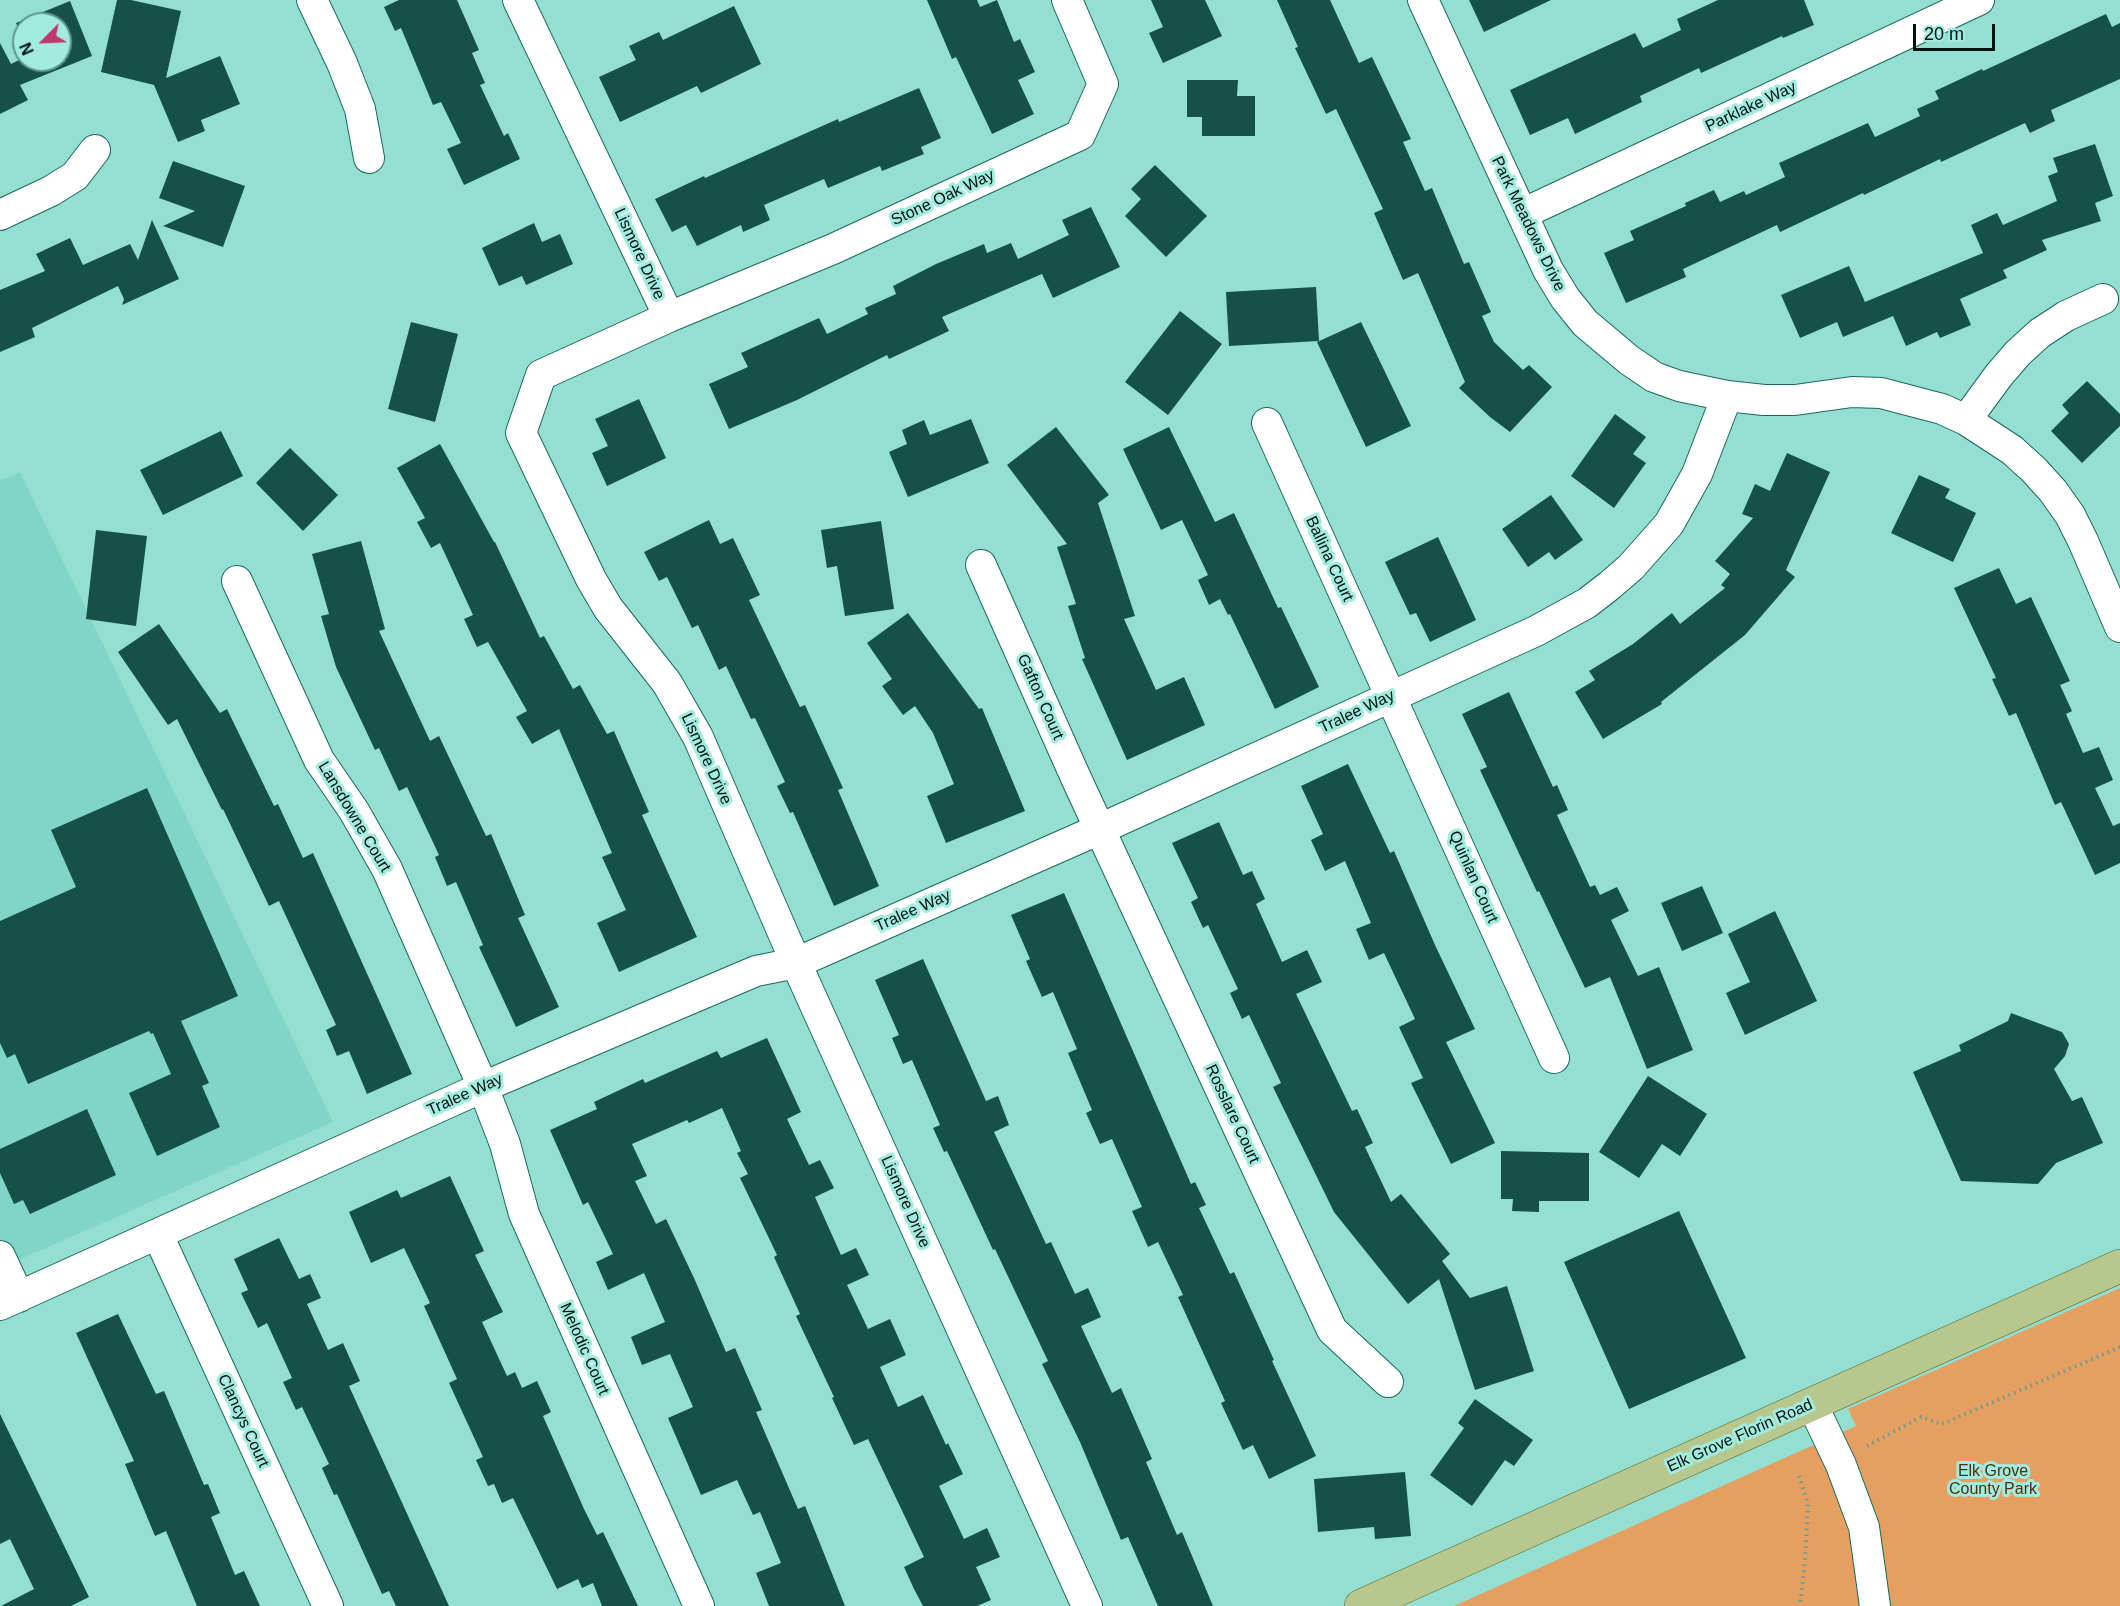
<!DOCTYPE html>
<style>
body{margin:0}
#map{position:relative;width:2120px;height:1606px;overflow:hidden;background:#94dfd2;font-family:Arial,sans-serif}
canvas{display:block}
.north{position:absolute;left:12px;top:12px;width:60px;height:60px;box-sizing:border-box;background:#a1ecdf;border:2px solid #61948b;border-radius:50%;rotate:246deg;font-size:16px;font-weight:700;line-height:24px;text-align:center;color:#00110e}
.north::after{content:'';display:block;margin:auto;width:21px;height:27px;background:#c2366b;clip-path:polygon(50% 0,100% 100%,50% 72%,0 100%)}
.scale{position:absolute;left:1913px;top:24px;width:82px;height:27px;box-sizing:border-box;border:3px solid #00110e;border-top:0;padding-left:8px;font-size:18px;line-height:21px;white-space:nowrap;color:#00110e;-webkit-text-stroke:4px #a1ecdf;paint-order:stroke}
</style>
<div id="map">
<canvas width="2120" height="1606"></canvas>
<div class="north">N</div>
<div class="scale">20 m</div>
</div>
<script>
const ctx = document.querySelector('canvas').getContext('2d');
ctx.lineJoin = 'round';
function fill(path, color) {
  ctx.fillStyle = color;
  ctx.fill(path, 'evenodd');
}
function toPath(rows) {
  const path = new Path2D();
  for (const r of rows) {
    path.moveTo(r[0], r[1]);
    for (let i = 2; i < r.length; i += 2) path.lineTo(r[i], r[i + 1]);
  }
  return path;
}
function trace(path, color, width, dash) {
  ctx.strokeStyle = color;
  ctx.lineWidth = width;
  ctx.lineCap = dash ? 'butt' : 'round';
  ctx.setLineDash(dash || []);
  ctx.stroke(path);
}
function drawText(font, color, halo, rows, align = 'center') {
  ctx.font = font + ' Arial,sans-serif';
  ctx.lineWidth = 6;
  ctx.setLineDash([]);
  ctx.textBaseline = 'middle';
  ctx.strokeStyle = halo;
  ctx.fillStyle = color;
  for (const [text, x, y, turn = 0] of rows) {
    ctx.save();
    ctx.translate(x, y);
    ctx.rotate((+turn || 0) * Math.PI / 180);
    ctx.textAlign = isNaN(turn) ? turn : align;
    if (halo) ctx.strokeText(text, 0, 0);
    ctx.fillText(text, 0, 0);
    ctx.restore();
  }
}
const built = toPath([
 [20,472,333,1122,0,1268,0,481]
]);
const green = toPath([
 [2120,1288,2120,1606,1454,1606,1856,1426,1848,1409]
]);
const building = toPath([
 [117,0,131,0,181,11,166,78,220,56,240,104,201,120,205,131,178,142,154,85,101,72],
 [399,0,457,0,479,50,472,53,485,83,480,85,504,136,508,133,520,159,464,185,447,149,461,143,441,102,433,105,401,28,395,31,384,7],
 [927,0,977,0,980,7,997,0,1014,42,1020,39,1035,72,1018,80,1034,114,992,134,956,57,952,59],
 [1151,0,1205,0,1222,36,1163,63,1149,33,1163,27],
 [1277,0,1330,0,1359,63,1372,57,1411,139,1403,142,1425,191,1432,188,1464,264,1469,262,1491,312,1482,316,1494,342,1523,370,1529,365,1552,387,1510,432,1490,417,1459,388,1465,382,1418,273,1403,280,1374,213,1383,209,1336,109,1326,114,1295,48,1298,47],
 [1469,0,1551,0,1484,32],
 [1718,0,1804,0,1814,25,1783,38,1782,36,1701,73,1699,68,1640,96,1642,102,1575,134,1568,118,1530,135,1510,90,1635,33,1643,48,1681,30,1677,19],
 [70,1,92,56,20,85,28,100,0,114,0,43,11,64,21,59,17,50,24,48,24,60,60,60,60,24,24,24,24,43,16,23],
 [734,6,761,64,701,93,697,86,620,122,599,77,636,60,629,46,659,32,663,40],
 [2106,14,2112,27,2120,23,2120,79,2051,110,2055,121,2030,133,2025,123,1941,162,1940,159,1864,195,1863,193,1780,232,1777,225,1683,269,1686,277,1626,303,1604,253,1634,240,1630,231,1686,206,1685,203,1714,190,1720,202,1744,191,1746,195,1785,177,1779,163,1868,123,1875,137,1920,116,1917,109,1939,99,1935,91,1982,69,1983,71],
 [1187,80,1238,80,1237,96,1255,96,1255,136,1202,136,1202,117,1187,117],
 [919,88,941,138,921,147,924,154,882,171,880,166,828,188,824,179,764,205,770,220,743,232,741,225,697,246,686,225,672,232,655,199,704,176,705,178,838,119,839,122],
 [2095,144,2113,196,2095,203,2101,221,2042,240,2047,250,2003,270,2007,278,1960,299,1971,325,1940,338,1937,332,1906,346,1893,316,1843,337,1837,322,1800,338,1781,295,1849,266,1865,302,1983,253,1971,225,1997,213,2003,225,2057,201,2048,176,2058,172,2053,158],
 [173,161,245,186,223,247,163,226,195,211,159,198],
 [1155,165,1207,216,1166,257,1125,216,1141,199,1131,189],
 [1091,207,1120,267,1053,298,1042,274,942,317,949,331,889,359,887,355,797,400,729,429,709,384,748,367,741,353,819,318,827,334,868,314,865,308,896,294,893,286,936,264,984,244,987,253,1011,243,1018,259,1069,235,1062,220],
 [152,220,179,279,122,305,124,299,118,286,32,328,35,337,0,352,0,290,45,271,36,254,70,238,83,265,130,244,138,260],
 [534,223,542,242,560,234,573,264,526,285,522,276,499,286,482,248],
 [1316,287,1319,341,1229,346,1226,292],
 [1180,311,1222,344,1168,415,1125,382],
 [411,322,458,334,435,422,388,409],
 [1361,322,1411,426,1366,447,1317,342],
 [2087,381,2120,414,2120,426,2082,463,2051,431,2069,413,2062,405],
 [639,399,666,458,607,486,592,453,608,446,595,419],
 [1615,414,1646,437,1633,454,1646,463,1614,508,1571,476],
 [971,419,989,463,908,497,889,452,907,444,902,430,924,420,930,435],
 [1056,427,1109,495,1098,503,1135,616,1124,619,1156,690,1184,677,1205,725,1127,760,1082,659,1085,658,1068,606,1076,604,1057,547,1067,544,1007,465],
 [1169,427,1215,522,1234,513,1278,608,1281,607,1319,687,1275,709,1230,614,1228,615,1220,599,1209,605,1198,580,1208,575,1182,520,1161,530,1123,449],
 [221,431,243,476,163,515,140,470],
 [440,444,494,542,495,542,540,638,544,636,573,689,580,685,607,734,614,731,649,812,642,815,697,937,619,972,597,923,626,910,602,857,612,853,559,729,532,744,516,717,527,711,488,642,477,647,464,619,473,615,440,543,431,548,417,522,425,518,397,468],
 [290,448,338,495,303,531,256,483],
 [1787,453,1830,472,1786,570,1795,577,1745,635,1661,702,1662,704,1603,739,1575,692,1595,680,1589,671,1633,644,1672,613,1680,624,1725,588,1721,585,1730,574,1715,561,1753,518,1742,514,1755,484,1770,491],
 [1919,475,1950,489,1945,498,1976,513,1953,562,1891,533],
 [1551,495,1583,540,1555,560,1549,552,1528,567,1502,529],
 [709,520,720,544,733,538,760,595,749,600,800,707,805,705,843,788,838,790,879,886,834,906,793,812,790,813,777,786,785,782,755,718,751,719,726,666,719,670,698,625,692,628,667,577,659,581,644,552],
 [881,521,894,609,845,616,837,566,827,568,821,530],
 [96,530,147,536,136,626,86,619],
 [1438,537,1476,620,1430,642,1416,613,1410,615,1385,562],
 [361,541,385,629,379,631,430,741,439,736,486,836,491,834,525,915,518,918,559,1007,516,1027,479,947,483,945,456,882,447,886,435,857,439,855,407,787,399,791,379,748,375,750,336,667,321,616,329,614,312,554],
 [1999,568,2016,604,2031,597,2070,681,2060,685,2072,711,2066,714,2083,753,2099,747,2113,780,2095,788,2113,826,2120,823,2120,863,2095,875,2061,802,2055,805,2016,713,2009,716,1992,679,1996,678,1954,588],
 [908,613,979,709,982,708,1025,811,946,843,927,796,954,784,933,733,915,706,903,715,882,686,892,679,867,643],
 [159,624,220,713,227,709,274,806,278,804,303,858,313,853,412,1074,367,1094,349,1051,337,1056,326,1030,336,1025,279,901,269,906,223,809,222,810,177,719,168,725,118,652],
 [1509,692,1553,787,1557,785,1568,810,1557,815,1590,887,1595,885,1600,895,1617,887,1629,911,1611,920,1638,976,1659,967,1693,1050,1647,1069,1610,977,1585,988,1539,891,1537,892,1480,770,1487,767,1462,714],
 [1348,764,1390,853,1394,851,1435,945,1475,1029,1446,1042,1495,1143,1451,1164,1411,1083,1423,1078,1399,1027,1415,1019,1384,953,1369,960,1356,929,1371,923,1345,861,1325,871,1311,840,1323,834,1301,786],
 [147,788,238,996,181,1021,209,1083,202,1086,220,1127,157,1156,129,1093,171,1074,153,1033,151,1034,149,1031,28,1084,15,1054,7,1058,0,1043,0,921,76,887,51,830],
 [1219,822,1243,875,1252,871,1265,899,1256,904,1282,962,1307,950,1322,982,1296,994,1352,1111,1357,1109,1373,1143,1365,1147,1391,1202,1401,1194,1450,1254,1442,1261,1470,1298,1507,1286,1534,1371,1475,1390,1439,1279,1408,1304,1334,1212,1273,1087,1281,1083,1249,1015,1242,1019,1230,993,1238,989,1208,925,1203,928,1191,902,1198,898,1172,843],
 [1702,886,1723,933,1682,951,1661,903],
 [1064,893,1191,1184,1195,1182,1206,1205,1199,1208,1230,1274,1234,1272,1274,1360,1272,1361,1316,1456,1269,1479,1253,1445,1243,1450,1221,1403,1225,1401,1178,1297,1183,1295,1158,1242,1148,1247,1132,1211,1142,1207,1112,1139,1100,1144,1086,1113,1092,1110,1068,1053,1077,1049,1053,992,1042,997,1026,961,1030,959,1011,915],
 [1775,911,1817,1001,1745,1035,1726,993,1750,982,1728,934],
 [923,959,986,1101,998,1096,1009,1125,994,1132,1046,1244,1051,1242,1075,1294,1088,1288,1101,1317,1081,1326,1112,1393,1121,1388,1152,1459,1146,1462,1177,1535,1182,1532,1213,1606,1158,1606,1128,1537,1121,1540,1080,1442,1042,1364,1048,1361,995,1249,993,1250,947,1151,944,1152,933,1128,940,1125,912,1060,903,1064,892,1038,899,1035,875,980],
 [2011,1013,2062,1032,2069,1044,2065,1056,2054,1069,2072,1101,2082,1097,2103,1143,2056,1163,2038,1184,1961,1181,1913,1072,1961,1051,1959,1045,2008,1021],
 [767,1038,801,1112,787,1119,809,1165,820,1160,834,1188,815,1197,841,1255,856,1248,869,1275,847,1285,868,1329,890,1319,906,1355,880,1367,898,1407,923,1395,946,1445,948,1443,963,1474,939,1486,964,1539,987,1528,1000,1557,976,1567,991,1600,977,1606,923,1606,914,1589,904,1567,924,1557,868,1439,854,1445,832,1398,834,1397,796,1316,800,1314,774,1257,777,1255,740,1178,748,1174,737,1153,741,1151,722,1108,689,1123,687,1120,632,1144,647,1176,635,1181,656,1224,666,1219,694,1278,726,1352,735,1348,762,1410,756,1412,798,1509,805,1506,845,1606,769,1606,756,1573,781,1563,760,1512,753,1515,737,1480,701,1495,668,1418,693,1407,670,1354,642,1365,631,1337,665,1322,644,1273,608,1290,596,1262,613,1254,588,1202,583,1205,550,1130,597,1109,594,1102,643,1079,645,1083,717,1051,721,1058],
 [1648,1076,1707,1114,1680,1156,1662,1144,1639,1178,1599,1152],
 [87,1109,116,1175,30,1214,23,1200,14,1204,0,1173,0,1149],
 [1501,1151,1589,1153,1589,1201,1539,1201,1539,1212,1512,1211,1513,1199,1501,1199],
 [450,1176,484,1251,475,1255,503,1312,482,1322,507,1376,515,1372,522,1388,537,1381,551,1412,543,1416,584,1509,597,1535,603,1532,638,1606,602,1606,593,1583,582,1588,578,1579,557,1589,513,1498,502,1503,494,1484,488,1486,476,1460,483,1457,449,1383,457,1379,424,1306,430,1303,404,1248,371,1263,349,1212,397,1190,401,1198],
 [1679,1211,1746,1358,1629,1409,1564,1262],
 [279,1238,299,1279,310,1274,321,1298,307,1304,328,1350,343,1343,360,1381,349,1386,449,1606,396,1606,389,1591,382,1594,337,1494,334,1495,322,1468,329,1464,302,1407,296,1410,283,1382,292,1378,267,1323,258,1328,241,1293,248,1290,234,1259],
 [118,1314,156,1394,164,1391,204,1485,208,1484,220,1513,211,1517,235,1575,244,1571,260,1606,197,1606,166,1531,155,1536,125,1464,134,1461,76,1333],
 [1475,1399,1533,1440,1514,1466,1505,1460,1472,1506,1430,1475,1464,1428,1458,1423],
 [0,1414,89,1597,71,1606,1,1606,34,1589,10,1539,0,1544],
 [1405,1472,1411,1536,1375,1539,1374,1527,1318,1532,1314,1479]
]);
const path = toPath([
 [1867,1446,1921,1417,1942,1424,2120,1347],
 [1799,1476,1808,1503,1805,1560,1800,1606]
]);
const minor = toPath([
 [312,0,342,63,360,109,369,158],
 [518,0,669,317],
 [1067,0,1103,84,1080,135,833,249,669,317,541,375,521,433,591,579,608,608,667,683,698,737,796,963,1087,1606],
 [1423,0,1548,270,1565,298,1585,323,1629,360,1654,377,1679,386,1727,396,1764,400,1795,400,1852,392,1881,393,1942,409,1966,420,2012,450,2034,470,2053,491,2070,515,2083,541,2120,627],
 [1522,214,1979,0],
 [0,215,51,191,75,176,95,150],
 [1966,420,1999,375,2018,353,2040,333,2066,316,2103,299],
 [1267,423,1554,1058],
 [981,565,1076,778,1332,1330,1388,1382],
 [237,581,319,760,354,811,387,869,483,1087,505,1144,524,1214,699,1606],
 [158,1235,328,1606],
 [0,1256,19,1297],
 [0,1305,483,1087,756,971,796,963,1100,829,1536,631,1587,603,1609,586,1631,567,1669,524,1697,474,1727,396],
 [1812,1404,1841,1465,1864,1527,1875,1606]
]);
const major = toPath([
 [1361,1606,2120,1266]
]);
const streetNames = [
 ["Parklake Way",1751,107,-25],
 ["Stone Oak Way",943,198,-25],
 ["Park Meadows Drive",1528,224,64],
 ["Lismore Drive",639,254,65],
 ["Ballina Court",1329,559,65],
 ["Gafton Court",1040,697,66],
 ["Tralee Way",1357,712,-25],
 ["Lismore Drive",706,759,65],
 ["Lansdowne Court",354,817,59],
 ["Quinlan Court",1473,877,66],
 ["Tralee Way",913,911,-24],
 ["Tralee Way",465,1095,-24],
 ["Rosslare Court",1232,1114,65],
 ["Lismore Drive",905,1202,66],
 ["Melodic Court",584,1349,66],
 ["Clancys Court",243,1421,65],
 ["Elk Grove Florin Road",1740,1436,-24]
];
const parkNames = [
 ["Elk Grove",1993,1472],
 ["County Park",1993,1490]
];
fill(built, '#80d5c6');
fill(green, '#e59f61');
fill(building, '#155149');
trace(minor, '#17695e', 32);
trace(major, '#596f2f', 34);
trace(path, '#649d93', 4, [1.5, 4.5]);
trace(minor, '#fff', 30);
trace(major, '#b8c78d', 33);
drawText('16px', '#00110e', '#a1ecdf', streetNames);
drawText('16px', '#4f2f0e', '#a1ecdf', parkNames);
</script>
